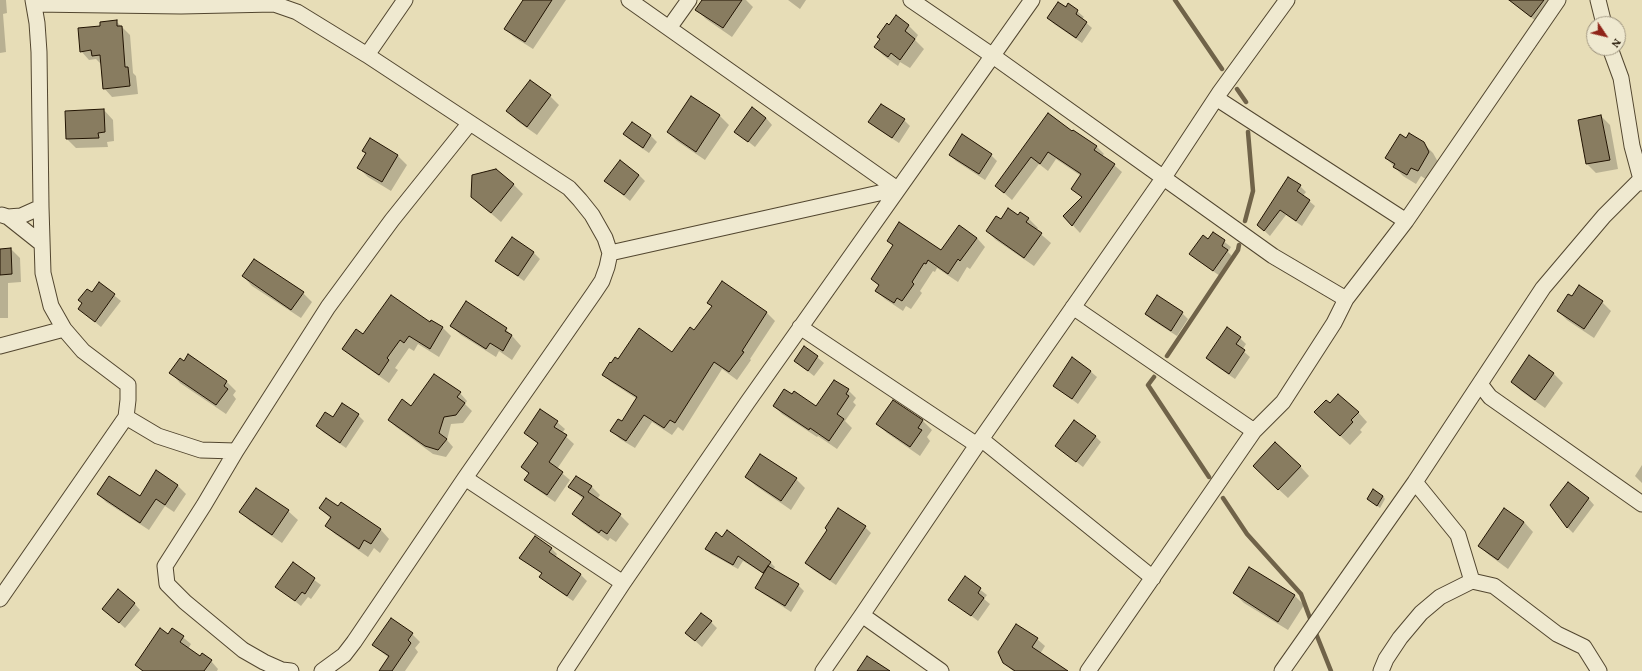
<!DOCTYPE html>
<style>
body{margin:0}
#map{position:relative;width:1642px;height:671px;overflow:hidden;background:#e7ddb7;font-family:Vollkorn,serif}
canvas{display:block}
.north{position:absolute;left:1586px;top:16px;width:40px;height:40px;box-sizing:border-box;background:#efe9d0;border:1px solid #9d937e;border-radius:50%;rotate:125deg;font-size:11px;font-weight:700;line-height:16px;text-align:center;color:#211302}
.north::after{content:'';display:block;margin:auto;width:14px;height:18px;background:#8f2418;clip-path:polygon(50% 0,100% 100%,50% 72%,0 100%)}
</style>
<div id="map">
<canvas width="1642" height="671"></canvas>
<div class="north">N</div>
</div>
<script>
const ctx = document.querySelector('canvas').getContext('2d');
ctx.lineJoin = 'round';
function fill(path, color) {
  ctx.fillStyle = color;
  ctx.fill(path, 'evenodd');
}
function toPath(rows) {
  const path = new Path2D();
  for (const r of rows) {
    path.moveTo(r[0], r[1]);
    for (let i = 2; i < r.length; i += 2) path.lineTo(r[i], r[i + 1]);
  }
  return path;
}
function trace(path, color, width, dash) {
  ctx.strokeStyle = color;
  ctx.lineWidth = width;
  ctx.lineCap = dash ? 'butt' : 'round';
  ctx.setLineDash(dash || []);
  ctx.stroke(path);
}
const shadow = toPath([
 [0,0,6,0,7,13,3,14,6,52,0,53],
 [524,0,566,0,533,49,514,37,505,28],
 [703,0,746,0,753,7,732,37,706,19,697,10],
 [788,0,806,0,800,9],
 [1509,0,1551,0,1537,22],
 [1066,9,1077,11,1084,17,1082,19,1092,28,1082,43,1054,24,1048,18],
 [896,17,909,26,918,35,915,40,924,49,910,68,900,62,898,66,884,56,875,47],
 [116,21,130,35,133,73,136,76,138,94,112,97,104,88,101,64,96,59,89,60,81,51,101,27],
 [550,96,559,105,537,135,517,121,508,111],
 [692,97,720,116,729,125,705,160,677,141,668,132],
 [881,105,904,120,910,126,899,143,876,128,870,122],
 [104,110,113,120,114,141,107,142,108,147,76,148,67,139],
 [1048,115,1072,132,1096,146,1104,154,1102,156,1114,165,1122,172,1080,233,1064,216,1082,198,1073,189,1081,176,1056,159,1048,171,1039,164,1012,200,996,186],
 [1601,116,1610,125,1618,169,1596,173,1587,164,1579,120],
 [766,118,772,125,755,147,735,131],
 [632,123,651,136,657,142,649,153,630,140,624,134],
 [1406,139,1423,143,1433,153,1438,162,1427,180,1421,176,1416,184,1403,176,1386,158],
 [370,140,398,156,407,165,391,191,368,177,359,168,367,154,364,151],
 [950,155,991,155,997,161,985,180,956,161],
 [639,175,645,181,630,201,606,181],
 [514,185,523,194,501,222,472,197],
 [1300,186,1306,192,1303,196,1315,206,1302,226,1286,215,1270,236,1258,225],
 [1020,213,1029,219,1038,228,1036,230,1051,243,1034,266,996,240,987,231,1001,220,1018,216],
 [1213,233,1231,247,1228,252,1233,257,1220,276,1197,260,1190,254,1208,240],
 [512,238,534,253,540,259,524,281,503,266,497,260],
 [977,238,985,247,970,269,967,267,958,282,937,268,935,272,933,271,920,291,922,293,911,309,906,306,903,311,885,299,876,291,879,286,872,279,894,247,888,241,942,251],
 [11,249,20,258,21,282,8,283,8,318,0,318,0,250],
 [243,276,303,293,312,302,301,318,252,286],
 [99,283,121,301,101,327,79,309],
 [722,283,767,313,775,321,750,359,751,360,737,380,722,369,683,431,678,427,672,435,652,422,635,448,620,439,612,431,622,423,637,399,611,382,603,374,618,360,672,353,694,331,713,307,709,303],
 [1572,297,1602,302,1611,311,1594,338,1567,320,1558,311],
 [1182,313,1188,319,1177,336,1152,320,1146,314],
 [451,326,506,329,521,346,512,360,499,351,496,357,461,335],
 [443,328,451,336,439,357,418,344,414,351,409,348,395,368,398,370,389,383,352,357,344,348,364,336],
 [1240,338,1246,344,1242,350,1250,357,1235,379,1213,364,1207,358],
 [817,357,824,363,814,376,795,361],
 [1530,357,1554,374,1563,383,1545,408,1521,391,1512,382],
 [1090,371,1097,377,1078,404,1054,386],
 [171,373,226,381,236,391,233,395,236,399,226,414,180,383],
 [848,390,856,398,853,402,856,405,845,421,852,428,837,449,818,436,817,437,782,414,774,406,817,407],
 [460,393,467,401,465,404,472,411,463,423,451,424,447,440,453,447,446,457,433,454,396,427,389,420,412,407],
 [1330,405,1358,412,1367,422,1360,430,1362,432,1350,445,1325,422],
 [358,415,364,421,346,448,323,432,317,426,333,419],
 [923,421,932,430,927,437,930,441,920,456,887,433,877,424],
 [557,422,565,429,562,433,574,444,557,469,570,480,555,502,533,487,526,479,529,474,522,467,538,444,525,433],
 [1095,436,1101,442,1083,467,1056,446],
 [1642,465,1642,483,1635,476],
 [1300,466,1309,476,1288,498,1264,476],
 [157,472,178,486,186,494,174,512,165,506,149,530,106,502,98,494,140,497],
 [746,477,796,479,805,488,791,510,756,486],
 [591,486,600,495,597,499,620,515,629,524,616,542,610,538,608,541,581,522,573,514,583,499,570,487],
 [1383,496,1385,499,1380,508,1368,499],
 [1588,498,1594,505,1573,533,1567,527],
 [342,503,381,530,389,539,380,553,374,548,368,557,335,534,326,525,331,519,320,508,338,508],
 [288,511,298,520,282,543,250,521,241,512],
 [1524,522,1533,532,1508,569,1489,555,1480,546],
 [865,527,871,533,836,585,812,569,806,563,828,530],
 [551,548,557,554,555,558,581,575,587,581,573,601,547,583,540,577,542,574,521,557],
 [706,549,770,562,775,567,773,570,798,585,804,591,791,612,762,593,756,587,764,574,743,561,738,569,711,554],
 [293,564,321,585,311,599,308,597,301,606,277,587],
 [1250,568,1295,596,1304,605,1288,630,1244,603,1234,593],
 [965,578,987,595,984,599,990,604,978,621,949,599],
 [134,603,140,610,125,628,104,609],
 [711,622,717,628,702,647,686,633],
 [173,629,191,644,188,649,200,657,211,661,218,669,217,671,142,671,136,665,168,635],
 [412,634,420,642,415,648,418,652,405,671,380,671,389,658,373,645],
 [1037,639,1045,646,1040,654,1066,671,1013,671,1004,663]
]);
const stream = toPath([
 [1175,0,1222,69],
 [1237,89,1246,102],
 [1245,221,1253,191,1248,132],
 [1167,356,1238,250,1239,245],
 [1154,377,1148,385,1209,477],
 [1223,498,1247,534,1301,594,1311,621],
 [1315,631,1331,671]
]);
const building = toPath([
 [523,0,552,0,525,42,504,29,523,0],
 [702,0,742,0,723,28,695,10,702,0],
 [1509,0,1544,0,1531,17,1509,0],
 [1058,2,1066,7,1068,3,1078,10,1076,14,1087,22,1076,38,1047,18,1058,2],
 [896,15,909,25,905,31,915,39,900,60,891,53,888,57,874,47,880,39,877,37,887,23,889,25,896,15],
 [117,20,117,26,122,26,125,67,128,67,130,86,103,89,100,55,92,56,91,50,80,52,78,28,100,26,100,22,117,20],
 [530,80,551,95,527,127,506,111,530,80],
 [691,96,720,115,696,152,667,132,691,96],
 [881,104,905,119,892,138,868,122,881,104],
 [752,107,766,118,748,142,734,132,752,107],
 [104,109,105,132,98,133,99,138,66,139,65,111,104,109],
 [1048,113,1072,131,1073,130,1097,146,1094,150,1115,164,1072,226,1063,216,1082,197,1071,189,1081,174,1048,152,1040,164,1031,157,1004,193,995,186,1048,113],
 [1601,115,1610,160,1586,164,1578,120,1601,115],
 [632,122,651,135,643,148,623,134,632,122],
 [1409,133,1424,142,1429,152,1418,171,1411,168,1407,175,1393,167,1395,164,1385,158,1400,134,1406,138,1409,133],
 [962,134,992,154,979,174,949,155,962,134],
 [370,138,398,155,382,182,357,168,366,153,362,151,370,138],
 [620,160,639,175,624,195,604,181,620,160],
 [496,169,514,184,491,213,471,197,472,175,496,169],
 [1288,177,1301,185,1297,191,1310,200,1296,221,1280,210,1264,231,1257,225,1288,177],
 [1008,208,1018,215,1020,212,1029,218,1026,222,1042,233,1024,258,986,231,996,216,1001,219,1008,208],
 [899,222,941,250,959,225,977,238,960,261,958,259,948,274,928,260,926,264,924,263,912,282,914,284,902,301,897,298,894,303,875,291,879,285,871,279,893,245,887,241,899,222],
 [1213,232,1225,240,1222,246,1228,250,1213,271,1189,254,1203,235,1208,239,1213,232],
 [512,237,534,252,518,276,495,261,512,237],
 [11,248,12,274,0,275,0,249,11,248],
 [254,259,304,292,291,310,242,276,254,259],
 [722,281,767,312,742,351,744,352,729,372,714,362,675,423,670,420,664,428,644,415,626,441,610,431,618,419,622,421,637,397,602,375,610,362,611,363,615,357,618,359,639,328,672,352,690,327,694,330,712,306,707,303,722,281],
 [99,282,115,294,95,322,78,309,82,303,78,300,87,289,92,292,99,282],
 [1579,285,1603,301,1584,329,1557,311,1568,294,1572,296,1579,285],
 [391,295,430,322,431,320,443,327,430,349,409,336,404,343,400,340,387,358,389,360,379,375,342,349,356,329,363,334,391,295],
 [1157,295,1183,312,1171,331,1145,314,1157,295],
 [466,301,507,328,505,331,512,335,503,351,490,343,486,349,450,326,466,301],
 [1227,327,1241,337,1236,344,1245,350,1229,374,1206,358,1227,327],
 [804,346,818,356,808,371,794,361,804,346],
 [188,354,227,381,224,386,228,389,216,405,169,373,180,358,184,361,188,354],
 [1529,355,1554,373,1535,400,1511,382,1529,355],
 [1072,357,1091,371,1072,399,1053,386,1072,357],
 [434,374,461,392,457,397,465,403,456,415,444,417,439,433,447,439,438,450,425,446,388,420,402,399,411,406,434,374],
 [834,380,849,389,846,394,849,396,837,414,844,419,829,441,810,428,809,430,773,406,784,389,792,394,794,391,816,406,834,380],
 [1338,394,1359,412,1351,420,1353,422,1340,436,1314,412,1326,400,1330,403,1338,394],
 [893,400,923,420,918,428,922,430,910,447,876,424,893,400],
 [342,403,359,414,340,443,316,426,325,412,333,417,342,403],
 [540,409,558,421,554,427,567,435,549,462,563,472,547,495,524,480,529,473,521,467,538,443,524,433,540,409],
 [1074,420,1096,436,1076,462,1055,446,1074,420],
 [1275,442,1301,466,1278,490,1253,466,1275,442],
 [760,454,797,478,781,501,745,477,760,454],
 [156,470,178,485,165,505,156,499,140,523,97,494,109,476,140,496,156,470],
 [576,476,592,486,588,492,621,514,607,534,601,530,599,533,572,514,584,497,568,487,576,476],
 [1568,482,1589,498,1567,528,1550,505,1568,482],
 [256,488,289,510,272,535,239,512,256,488],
 [1373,489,1383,496,1377,506,1367,499,1373,489],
 [326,498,338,506,341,502,381,529,371,544,364,540,359,549,325,526,331,517,319,508,326,498],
 [838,508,866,526,830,580,805,563,827,530,825,528,838,508],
 [1504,508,1524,522,1498,560,1478,546,1504,508],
 [727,530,771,562,763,573,738,556,733,565,705,549,716,532,722,537,727,530],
 [535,536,552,548,549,552,581,574,567,596,539,577,542,573,519,558,535,536],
 [293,562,315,578,305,594,302,592,295,601,275,587,293,562],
 [768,566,799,584,785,606,755,588,768,566],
 [1249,567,1295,595,1278,622,1233,593,1249,567],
 [965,576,981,588,978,593,984,598,971,616,948,600,965,576],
 [118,589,135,603,119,623,102,609,118,589],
 [701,613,712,621,695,641,685,633,701,613],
 [391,618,413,633,408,640,411,643,392,671,379,671,389,656,372,645,391,618],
 [1016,624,1038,638,1032,647,1068,671,1015,671,1003,663,998,652,1016,624],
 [160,628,168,634,172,628,184,636,180,642,200,656,202,653,212,660,204,671,143,671,135,665,160,628],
 [867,656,890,671,857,671,867,656]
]);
const street = toPath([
 [629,0,897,189],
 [911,0,993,56,1273,256,1346,299],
 [1598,0,1604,24],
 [34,4,181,6,274,4,297,12,367,55,569,188,580,200,592,215,605,238,610,253,607,267,602,281,594,293,465,478,354,642,344,655,322,671],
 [669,28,689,0],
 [1610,48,1621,78,1632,146,1642,183],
 [367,55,405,0],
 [1216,98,1406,221],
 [2,215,8,217,21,216,41,207],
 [8,217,42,244],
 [610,253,897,189],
 [1073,307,1254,431],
 [800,327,977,445],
 [0,346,64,329],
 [1480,384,1490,397,1642,504],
 [126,417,158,436,201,450,236,451],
 [981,439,1153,578],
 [465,478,623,583],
 [1472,581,1494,586,1557,634,1584,647,1599,671],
 [0,599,126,417,128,400,128,385,83,351,64,329,51,306,43,273,41,207,39,52,37,23,33,0],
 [862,615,941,671],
 [291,671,282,670,264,662,243,650,185,602,167,584,165,566,204,505,236,451,328,307,392,220,469,124],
 [565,671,623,583,747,403,1032,0],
 [823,671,862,615,977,445,1164,177,1220,92,1287,0],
 [1088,671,1254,431,1283,402,1334,323,1346,299,1406,221,1558,0],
 [1282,671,1415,482,1543,288,1604,216,1641,179],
 [1381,671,1386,659,1400,638,1421,613,1440,597,1472,581,1458,535,1415,482]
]);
fill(shadow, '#0003');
trace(stream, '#706349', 4.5);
fill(building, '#887c60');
trace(building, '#211302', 1);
trace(street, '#52462f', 17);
trace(street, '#efe9d0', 15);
</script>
